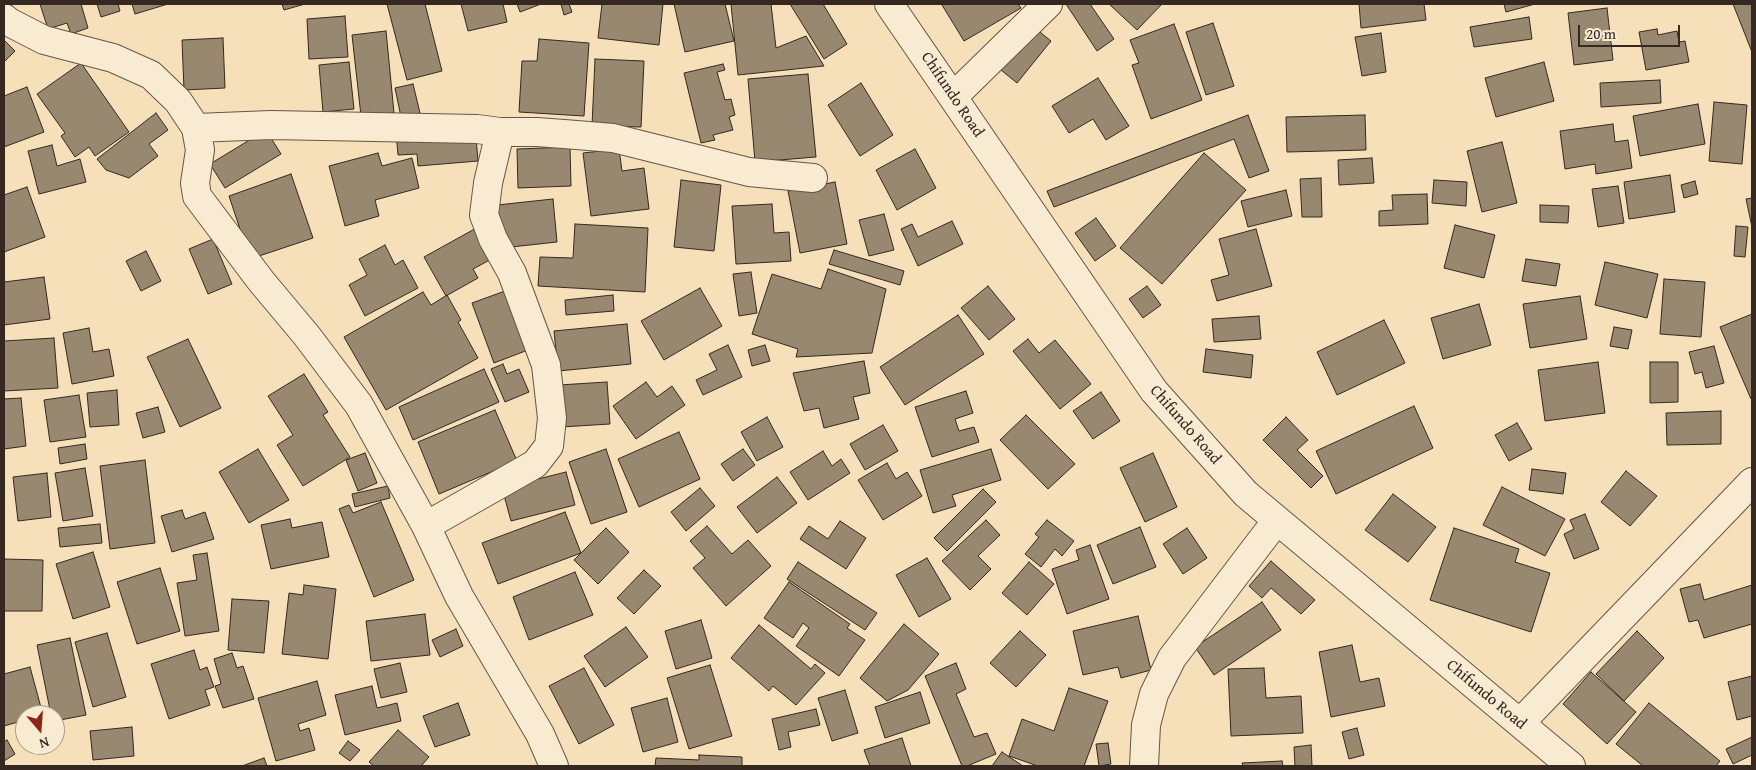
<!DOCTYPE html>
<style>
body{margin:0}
#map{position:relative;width:1756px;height:770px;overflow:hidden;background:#f6e0b9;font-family:"Gentium Book Plus",serif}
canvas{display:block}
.frame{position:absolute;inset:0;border:5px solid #342821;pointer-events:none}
.north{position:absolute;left:15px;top:705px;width:50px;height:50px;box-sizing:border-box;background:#f9ebd2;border:1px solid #aa9d8b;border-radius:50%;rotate:162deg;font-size:14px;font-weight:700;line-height:20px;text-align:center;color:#342821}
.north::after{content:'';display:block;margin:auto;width:18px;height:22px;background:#8f2418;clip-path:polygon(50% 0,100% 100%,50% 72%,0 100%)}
.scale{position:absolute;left:1578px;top:25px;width:102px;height:22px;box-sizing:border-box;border:2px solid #342821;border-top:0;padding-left:6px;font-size:15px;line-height:18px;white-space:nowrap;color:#342821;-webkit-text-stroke:4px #f9ebd2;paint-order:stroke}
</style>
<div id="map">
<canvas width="1756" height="770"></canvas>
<div class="frame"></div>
<div class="north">N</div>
<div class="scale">20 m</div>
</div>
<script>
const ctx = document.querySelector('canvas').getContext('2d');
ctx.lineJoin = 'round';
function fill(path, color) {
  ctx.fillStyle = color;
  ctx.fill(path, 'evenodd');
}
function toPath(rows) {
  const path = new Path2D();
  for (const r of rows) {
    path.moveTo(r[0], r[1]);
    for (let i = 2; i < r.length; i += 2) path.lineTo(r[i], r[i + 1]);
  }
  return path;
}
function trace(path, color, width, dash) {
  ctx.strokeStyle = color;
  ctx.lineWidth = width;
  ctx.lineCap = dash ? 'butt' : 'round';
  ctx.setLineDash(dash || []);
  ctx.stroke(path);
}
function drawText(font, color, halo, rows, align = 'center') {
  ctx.font = font + ' "Gentium Book Plus",serif';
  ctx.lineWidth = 4.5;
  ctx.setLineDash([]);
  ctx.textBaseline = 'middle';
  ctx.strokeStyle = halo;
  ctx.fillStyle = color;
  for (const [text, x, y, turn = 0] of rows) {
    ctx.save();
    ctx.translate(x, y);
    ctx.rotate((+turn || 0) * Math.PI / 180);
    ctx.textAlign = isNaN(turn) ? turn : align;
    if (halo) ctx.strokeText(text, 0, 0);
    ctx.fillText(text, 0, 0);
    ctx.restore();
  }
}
const building = toPath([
 [40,4,81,4,88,28,71,34,67,23,48,29,40,4],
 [97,4,118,4,120,11,101,17,97,4],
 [132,4,168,4,135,14,132,4],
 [282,4,305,4,284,10,282,4],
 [387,4,425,4,442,71,407,80,387,4],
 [461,4,503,4,507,22,468,31,461,4],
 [517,4,541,4,520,12,517,4],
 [561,4,569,4,572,12,564,15,561,4],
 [602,4,663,4,659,45,598,38,602,4],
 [674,4,725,4,734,41,685,52,674,4],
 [731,4,771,4,776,48,806,36,824,66,738,75,731,4],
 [790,4,823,4,847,44,824,59,790,4],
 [943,4,1018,4,1021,8,964,41,942,5,943,4],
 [1066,4,1090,4,1114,39,1097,51,1066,4],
 [1109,4,1162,4,1137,30,1109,4],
 [1359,4,1424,4,1426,20,1361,28,1359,4],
 [1504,4,1535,4,1506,12,1504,4],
 [1733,4,1752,4,1752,52,1733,4],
 [1607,8,1613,60,1574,65,1568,13,1607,8],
 [345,16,348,57,309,59,307,19,345,16],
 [1529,17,1532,39,1474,47,1470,27,1529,17],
 [1213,23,1234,86,1206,95,1186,32,1213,23],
 [1174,24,1202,100,1151,119,1132,65,1139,63,1130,40,1174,24],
 [1035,28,1051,41,1017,83,1001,70,1035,28],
 [1657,29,1658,35,1677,31,1679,42,1685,41,1689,62,1646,70,1639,32,1657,29],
 [386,31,394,113,361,116,352,35,386,31],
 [1381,33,1386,72,1362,76,1355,37,1381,33],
 [223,38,225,88,184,90,182,40,223,38],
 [539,39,589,43,584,116,519,112,522,61,537,61,539,39],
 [4,40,15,51,4,62,4,40],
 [595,59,644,61,641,127,592,126,595,59],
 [349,62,354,109,323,112,319,65,349,62],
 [1544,62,1554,101,1496,117,1485,78,1544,62],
 [81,63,129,132,95,156,89,147,75,157,61,136,65,133,37,94,81,63],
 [723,64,725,70,717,72,725,100,731,99,735,115,729,117,733,130,713,135,715,140,701,143,684,73,723,64],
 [808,74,816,157,755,162,748,79,808,74],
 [1098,78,1129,126,1106,140,1093,119,1069,133,1052,106,1098,78],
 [1660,80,1661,103,1601,107,1600,83,1660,80],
 [861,83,893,135,860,156,828,105,861,83],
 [413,84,420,113,401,117,395,88,413,84],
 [27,87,44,132,4,147,4,96,27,87],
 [1714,102,1747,105,1742,164,1709,161,1714,102],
 [1698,104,1705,144,1640,156,1633,116,1698,104],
 [156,113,168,130,149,144,158,156,129,178,106,170,97,159,156,113],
 [1248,115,1269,171,1249,178,1234,139,1054,207,1047,191,1248,115],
 [1365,115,1366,150,1287,152,1286,117,1365,115],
 [1613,124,1615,142,1628,140,1632,168,1596,174,1595,164,1565,169,1560,131,1613,124],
 [266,130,281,154,225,188,210,164,266,130],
 [418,130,419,142,476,137,478,161,418,166,417,154,398,155,396,132,418,130],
 [1502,142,1517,203,1482,212,1467,151,1502,142],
 [52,145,57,166,80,159,86,182,39,194,28,151,52,145],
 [570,147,571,186,518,188,517,149,570,147],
 [619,149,622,171,644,168,649,209,591,216,583,153,619,149],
 [915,149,936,188,897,210,876,170,915,149],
 [378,153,382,166,412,158,419,188,375,200,379,216,345,226,329,166,378,153],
 [1204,153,1246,190,1162,284,1120,248,1204,153],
 [1372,158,1374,183,1339,185,1338,160,1372,158],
 [291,174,313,238,250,259,229,196,291,174],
 [1670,175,1675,212,1629,219,1624,182,1670,175],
 [1321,178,1322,217,1302,217,1300,179,1321,178],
 [681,180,721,185,714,251,674,247,681,180],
 [1434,180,1467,182,1466,206,1432,203,1434,180],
 [1695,181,1698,194,1684,198,1681,185,1695,181],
 [835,182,847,244,800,253,788,191,835,182],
 [1618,186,1624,223,1598,227,1592,189,1618,186],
 [27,187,45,237,4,252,4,195,27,187],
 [1286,190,1292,216,1248,227,1241,201,1286,190],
 [1427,194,1428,224,1379,226,1379,211,1393,210,1392,195,1427,194],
 [1752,198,1752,227,1746,199,1752,198],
 [553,199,557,242,502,248,497,205,553,199],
 [772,204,774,233,789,232,791,261,736,264,732,206,772,204],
 [1540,205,1569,206,1568,223,1540,222,1540,205],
 [884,214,894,250,869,256,859,220,884,214],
 [1096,218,1116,246,1095,261,1075,233,1096,218],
 [952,221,963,244,918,266,901,229,912,224,918,237,952,221],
 [575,224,648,228,645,292,538,286,540,257,573,258,575,224],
 [1455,225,1495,235,1484,278,1444,268,1455,225],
 [480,226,497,256,473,269,478,278,446,296,424,257,480,226],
 [1736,226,1748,227,1745,257,1734,256,1736,226],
 [1256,229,1272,286,1217,301,1211,280,1229,275,1219,239,1256,229],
 [213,239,232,284,208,294,189,249,213,239],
 [385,245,395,265,403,260,418,288,365,316,349,285,367,275,359,259,385,245],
 [834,250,904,271,900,285,829,264,834,250],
 [146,251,161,281,141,291,126,261,146,251],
 [1526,259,1560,264,1556,286,1522,281,1526,259],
 [1605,262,1658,274,1647,318,1595,305,1605,262],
 [828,269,886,289,872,353,796,357,798,349,752,334,772,274,821,289,828,269],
 [751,272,757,313,739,316,733,274,751,272],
 [44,277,50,319,4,325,4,282,44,277],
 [1664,279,1705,282,1701,337,1660,334,1664,279],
 [988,286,1015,319,989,340,961,308,988,286],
 [1147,286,1161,305,1143,318,1129,299,1147,286],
 [700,288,722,326,664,360,641,321,700,288],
 [505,291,528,350,494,363,472,303,505,291],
 [423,292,431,305,447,295,461,320,458,322,478,358,386,410,344,337,423,292],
 [613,295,614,311,566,315,565,300,613,295],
 [1580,296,1587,339,1530,348,1523,304,1580,296],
 [1479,304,1491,345,1443,359,1431,318,1479,304],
 [1752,314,1752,399,1751,399,1720,327,1752,314],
 [958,315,984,354,905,405,880,367,958,315],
 [1259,316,1261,339,1214,342,1212,319,1259,316],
 [1384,320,1405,363,1337,395,1317,352,1384,320],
 [627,324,631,364,558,371,554,331,627,324],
 [1614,327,1632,330,1628,349,1610,346,1614,327],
 [89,328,93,352,109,349,114,376,72,384,63,333,89,328],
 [54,338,58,388,4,391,4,341,54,338],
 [188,339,221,408,180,427,147,357,188,339],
 [1028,339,1039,353,1055,340,1091,384,1060,409,1013,351,1028,339],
 [728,345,742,377,703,395,696,380,717,370,709,354,728,345],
 [765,345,770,361,752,366,748,350,765,345],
 [1714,346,1724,383,1706,388,1702,372,1695,374,1689,352,1714,346],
 [1206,349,1253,355,1251,378,1203,372,1206,349],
 [864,361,870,393,853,397,859,419,824,428,819,408,804,411,793,373,864,361],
 [1598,362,1605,413,1545,421,1538,370,1598,362],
 [1650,362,1678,362,1678,402,1650,403,1650,362],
 [503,364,507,374,519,369,529,392,505,402,491,369,503,364],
 [484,369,499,402,413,440,399,407,484,369],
 [304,374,328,412,323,415,350,457,303,486,277,445,293,435,268,396,304,374],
 [607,382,610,424,561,427,559,385,607,382],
 [646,382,657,397,672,386,685,405,636,439,613,406,646,382],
 [117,390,119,425,90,427,87,393,117,390],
 [966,391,973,413,955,419,959,431,974,427,979,442,932,457,915,407,966,391],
 [1101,392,1120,421,1093,439,1073,411,1101,392],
 [79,395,86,437,50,442,44,400,79,395],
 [21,398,26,446,4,449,4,399,21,398],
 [1414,406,1433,448,1336,494,1316,451,1414,406],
 [158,407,165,432,143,438,136,413,158,407],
 [495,410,517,461,439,494,418,442,495,410],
 [1721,411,1721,444,1667,445,1666,413,1721,411],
 [1026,415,1075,464,1048,489,1000,440,1026,415],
 [767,417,783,447,757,461,741,432,767,417],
 [1286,417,1308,440,1297,450,1323,476,1311,488,1263,440,1286,417],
 [1517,423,1532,449,1509,461,1495,435,1517,423],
 [883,425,898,451,865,470,850,444,883,425],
 [679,432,700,479,639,507,618,459,679,432],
 [85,444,87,459,60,464,58,448,85,444],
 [258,449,289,500,249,523,219,472,258,449],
 [606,449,627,512,591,524,569,462,606,449],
 [743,449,755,465,733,481,721,464,743,449],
 [991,449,1001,480,952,495,956,506,933,513,920,470,991,449],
 [823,451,832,466,841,459,850,473,808,500,790,472,823,451],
 [365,453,377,483,358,491,346,460,365,453],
 [1153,453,1177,507,1145,522,1120,468,1153,453],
 [145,460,155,543,110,549,100,466,145,460],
 [887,463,896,479,907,472,922,496,883,520,858,480,887,463],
 [85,468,93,516,63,521,55,473,85,468],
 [1532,469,1566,473,1563,494,1529,490,1532,469],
 [1626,471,1657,496,1630,526,1601,502,1626,471],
 [566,472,575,505,511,521,502,488,566,472],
 [47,473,51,517,18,521,13,477,47,473],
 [777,477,797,503,757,533,737,507,777,477],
 [388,486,390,498,355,507,352,494,388,486],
 [1502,487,1565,519,1545,556,1483,525,1502,487],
 [700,488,715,506,686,531,671,512,700,488],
 [983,489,996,502,947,551,934,538,983,489],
 [1393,494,1436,527,1408,562,1365,530,1393,494],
 [381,502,414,580,374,597,339,509,349,505,353,513,381,502],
 [182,510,185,519,205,512,214,539,172,552,161,516,182,510],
 [565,512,581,553,498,584,482,543,565,512],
 [1585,514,1599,549,1574,559,1564,534,1574,529,1570,520,1585,514],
 [290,519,292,528,322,522,329,557,271,569,261,525,290,519],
 [986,520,1000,535,978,556,991,569,970,590,942,561,986,520],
 [1047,520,1074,541,1062,556,1055,549,1041,567,1025,554,1039,537,1035,534,1047,520],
 [840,521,866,538,846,569,800,539,809,526,828,539,840,521],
 [100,524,102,543,60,547,58,528,100,524],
 [707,526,732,554,748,540,771,566,726,606,693,568,705,558,690,541,707,526],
 [1140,527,1156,567,1113,584,1097,545,1140,527],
 [606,528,629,552,598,584,574,560,606,528],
 [1187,528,1207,558,1183,574,1163,544,1187,528],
 [1454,528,1519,549,1515,562,1550,573,1531,632,1430,600,1454,528],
 [1090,545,1109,599,1067,614,1052,569,1079,560,1076,550,1090,545],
 [93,552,110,607,73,619,56,564,93,552],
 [207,553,219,631,185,636,177,583,197,580,193,555,207,553],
 [927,558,951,599,919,617,896,575,927,558],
 [4,559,43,560,42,611,4,611,4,559],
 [1271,561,1315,600,1301,614,1271,588,1262,598,1249,586,1271,561],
 [798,562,877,613,865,630,787,579,798,562],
 [1029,562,1054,584,1027,615,1002,593,1029,562],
 [160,568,180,631,137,644,117,582,160,568],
 [644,570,661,586,634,614,617,598,644,570],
 [575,572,593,615,529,640,513,597,575,572],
 [789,582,850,624,847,628,865,640,839,676,796,646,809,628,803,623,793,638,764,618,789,582],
 [1700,584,1704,600,1752,585,1752,624,1704,638,1698,620,1689,622,1680,589,1700,584],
 [304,585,336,589,328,659,282,654,289,593,303,595,304,585],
 [232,599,269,601,264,653,228,650,232,599],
 [1262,602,1281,630,1214,675,1195,647,1262,602],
 [425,614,430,655,371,661,366,621,425,614],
 [1138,616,1151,670,1121,678,1118,667,1083,675,1073,631,1138,616],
 [701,620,712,658,676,669,665,631,701,620],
 [904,624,939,654,908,690,887,701,860,678,904,624],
 [759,625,811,669,815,664,825,673,796,705,773,686,769,691,731,658,759,625],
 [626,627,648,657,605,687,584,656,626,627],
 [456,629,463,646,440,657,432,640,456,629],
 [1020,631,1046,655,1016,687,990,663,1020,631],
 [1637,631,1664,658,1624,701,1596,674,1637,631],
 [107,633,126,697,93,707,75,642,107,633],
 [70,638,86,715,55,721,55,715,51,715,37,645,70,638],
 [1352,645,1360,682,1379,678,1385,706,1331,717,1319,652,1352,645],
 [194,650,200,670,207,667,214,687,205,690,210,705,169,719,151,664,194,650],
 [232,653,237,668,243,666,254,699,223,708,215,686,221,684,214,659,232,653],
 [400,663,407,692,381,698,374,669,400,663],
 [956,663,966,689,956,694,974,737,987,733,996,754,967,766,962,766,925,676,956,663],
 [710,665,732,736,689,749,667,678,710,665],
 [30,667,43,715,25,715,25,720,4,726,4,674,30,667],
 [584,668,614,725,579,744,549,686,584,668],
 [1264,668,1266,698,1301,696,1303,733,1231,736,1228,669,1264,668],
 [1591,672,1636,712,1607,744,1563,704,1591,672],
 [1752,676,1752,716,1737,720,1728,682,1752,676],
 [317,681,326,715,298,724,300,731,309,728,315,750,276,761,258,698,317,681],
 [372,686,377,708,397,703,401,721,345,735,335,695,372,686],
 [1069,688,1108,701,1084,766,1038,766,1009,756,1022,719,1054,731,1069,688],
 [845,690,858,733,832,741,818,698,845,690],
 [920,692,930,723,885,738,875,707,920,692],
 [667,698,678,742,643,752,631,708,667,698],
 [458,703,470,735,435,747,423,716,458,703],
 [1649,703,1720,761,1716,766,1643,766,1616,744,1649,703],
 [816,709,820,725,788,732,791,747,779,750,772,719,816,709],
 [132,727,134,756,93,760,90,731,132,727],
 [1357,728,1364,755,1349,759,1342,732,1357,728],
 [398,730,429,757,421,766,374,766,369,762,398,730],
 [1752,737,1752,755,1733,764,1726,749,1752,737],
 [902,738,911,766,870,766,864,750,902,738],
 [7,740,15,754,4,761,4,742,7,740],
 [348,741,360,750,350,761,339,753,348,741],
 [1108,743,1111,764,1099,766,1096,744,1108,743],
 [1311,745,1312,766,1295,766,1294,747,1311,745],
 [1002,752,1023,766,992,766,1002,752],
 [699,755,742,757,742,766,655,766,656,758,699,760,699,755],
 [264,758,267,766,242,766,264,758],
 [1282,761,1283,766,1243,766,1242,763,1282,761]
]);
const minor = toPath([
 [889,4,1154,391,1246,494,1571,766],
 [4,18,9,22,44,40,113,58,151,75,178,101,196,128,200,150,195,183,197,196,261,281,307,336,359,405,426,526,459,596,540,734,554,766],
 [953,97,1048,4],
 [196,128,271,125,477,129,500,132,537,132,564,134,613,138,749,172,813,178],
 [426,526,535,464,549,446,552,418,546,365,512,273,493,239,484,215,488,183,500,132],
 [1520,723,1752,482],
 [1144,766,1146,725,1154,694,1172,658,1277,520]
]);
const streetNames = [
 ["Chifundo Road",952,95,56],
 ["Chifundo Road",1185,425,49],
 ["Chifundo Road",1486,695,40]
];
fill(building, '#998870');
trace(building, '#342821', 1);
trace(minor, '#645647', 30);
trace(minor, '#f9ebd2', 28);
drawText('16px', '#342821', '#f9ebd2', streetNames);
</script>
